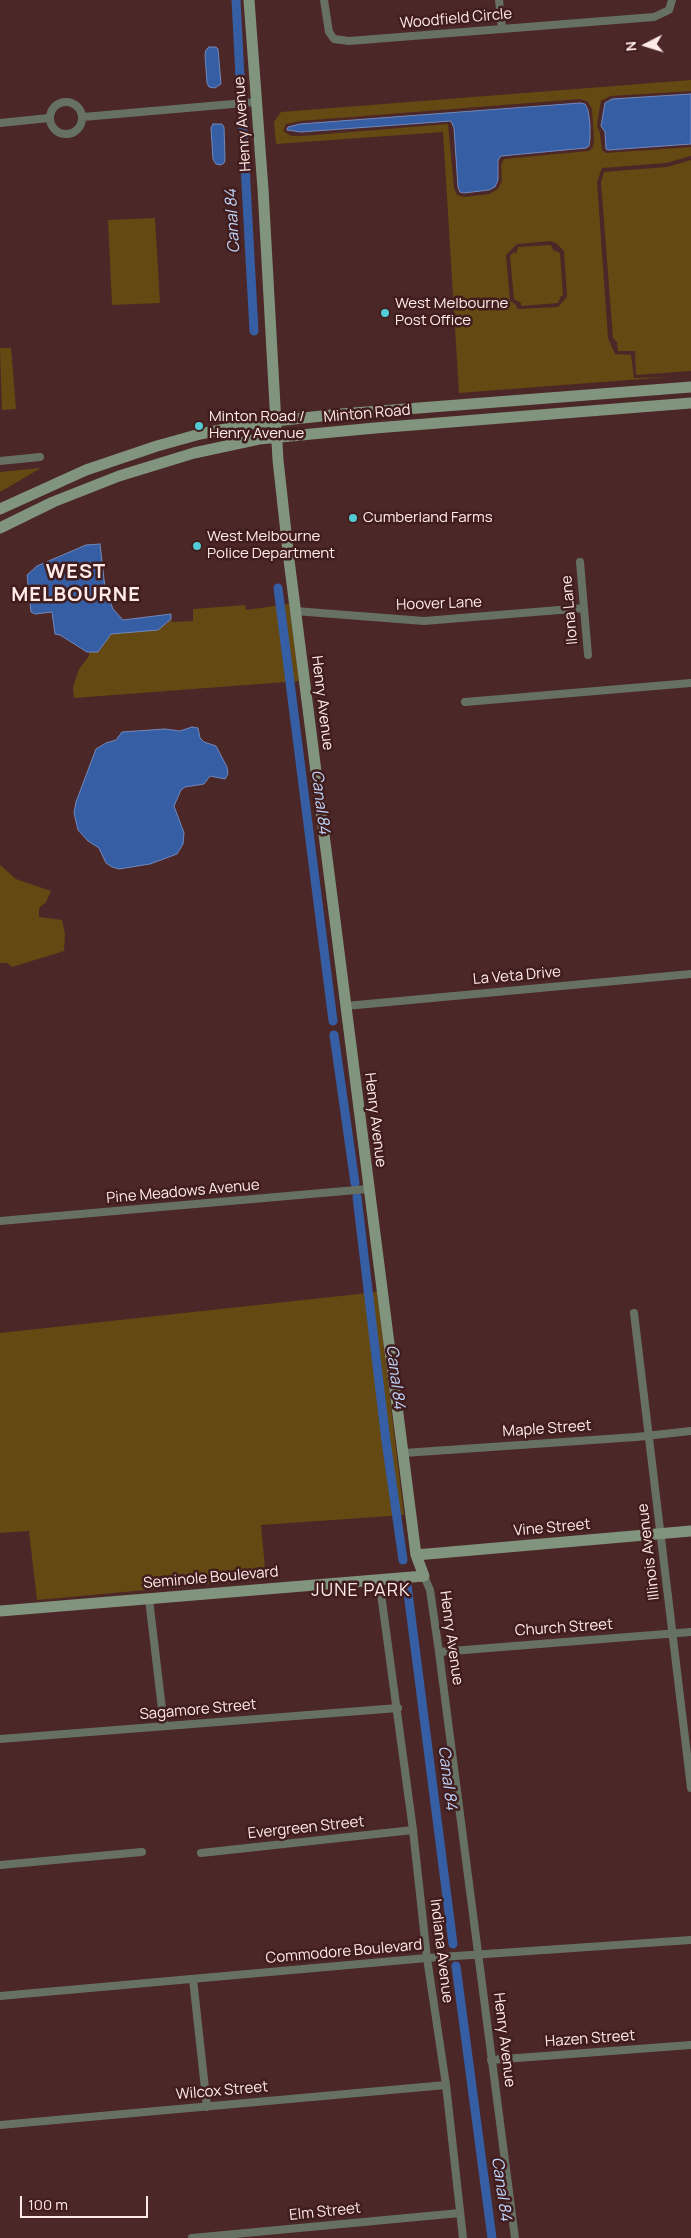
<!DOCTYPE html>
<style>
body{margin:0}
#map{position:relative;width:691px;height:2238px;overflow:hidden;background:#4c2727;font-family:Manrope,sans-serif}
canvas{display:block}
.north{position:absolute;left:621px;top:20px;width:50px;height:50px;-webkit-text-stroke:4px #411d1d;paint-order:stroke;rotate:265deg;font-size:14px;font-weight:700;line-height:20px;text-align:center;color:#ffeaea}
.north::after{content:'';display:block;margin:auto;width:18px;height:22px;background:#ffeaea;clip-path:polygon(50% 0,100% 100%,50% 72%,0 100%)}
.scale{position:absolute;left:20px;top:2196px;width:128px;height:22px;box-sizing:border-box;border:2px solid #ffeaea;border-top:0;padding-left:6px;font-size:15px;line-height:18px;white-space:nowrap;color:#ffeaea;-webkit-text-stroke:4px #411d1d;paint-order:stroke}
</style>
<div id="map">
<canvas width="691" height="2238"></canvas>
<div class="north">N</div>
<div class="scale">100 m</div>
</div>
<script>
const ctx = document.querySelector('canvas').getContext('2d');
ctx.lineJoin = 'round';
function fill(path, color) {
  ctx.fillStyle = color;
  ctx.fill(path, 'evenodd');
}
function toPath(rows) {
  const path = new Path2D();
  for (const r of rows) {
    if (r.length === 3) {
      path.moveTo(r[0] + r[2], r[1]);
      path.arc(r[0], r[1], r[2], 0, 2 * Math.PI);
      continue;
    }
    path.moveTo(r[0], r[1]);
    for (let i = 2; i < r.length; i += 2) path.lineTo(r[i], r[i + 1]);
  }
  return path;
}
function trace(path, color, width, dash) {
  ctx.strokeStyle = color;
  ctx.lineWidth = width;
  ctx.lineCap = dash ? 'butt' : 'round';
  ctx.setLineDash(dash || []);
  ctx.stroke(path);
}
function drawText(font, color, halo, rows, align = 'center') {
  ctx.font = font + ' Manrope,sans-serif';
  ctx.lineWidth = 5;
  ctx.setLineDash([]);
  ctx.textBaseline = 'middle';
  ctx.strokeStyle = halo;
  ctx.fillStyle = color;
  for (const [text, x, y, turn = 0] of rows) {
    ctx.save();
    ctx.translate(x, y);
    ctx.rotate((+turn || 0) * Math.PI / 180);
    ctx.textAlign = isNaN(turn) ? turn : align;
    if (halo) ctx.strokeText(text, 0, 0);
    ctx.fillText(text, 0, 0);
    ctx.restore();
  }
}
const green = toPath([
 [691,80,691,91,610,96,601,101,598,118,597,126,600,133,602,150,606,153,691,147,691,156,666,163,602,168,597,182,608,338,615,354,631,355,634,378,668,377,459,393,443,132,276,144,274,122,281,112],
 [580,99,588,102,592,109,594,140,593,147,589,151,504,159,501,166,502,181,498,189,489,194,465,197,457,195,454,188,448,124,302,136,291,136,283,131,286,124,300,121],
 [551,241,556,243,564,251,567,297,558,307,518,309,515,304,510,301,506,255,517,244],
 [691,160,691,371,636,375,635,351,618,351,617,342,613,338,601,182,604,172,667,167],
 [155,218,160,303,112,305,108,220],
 [551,245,553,250,560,253,563,296,561,296,558,303,521,306,521,303,514,299,510,256,514,252,516,254,518,247],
 [0,348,11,348,16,409,2,410],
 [41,468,0,492,0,472],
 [289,604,299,681,74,698,73,687,79,669,89,656,89,652,99,652,111,634,165,625,171,619,172,622,193,621,193,609,245,605,246,610],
 [0,865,16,879,51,891,46,902,39,908,39,917,62,920,65,934,64,951,12,967,7,963,0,963],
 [377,1292,404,1515,261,1525,266,1579,37,1600,29,1531,0,1533,0,1333]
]);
const water = toPath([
 [209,47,216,47,218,49,221,84,215,88,209,87,207,83,205,55,206,50,209,47],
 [691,94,691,144,608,150,606,149,605,132,601,126,605,103,612,99,691,94],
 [580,103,585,104,588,110,590,124,590,139,589,146,586,148,501,156,498,160,498,180,495,187,489,190,464,193,460,192,458,187,454,128,451,121,301,132,287,130,288,127,300,124,580,103],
 [213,124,222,124,224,127,225,160,224,163,221,165,216,164,213,159,211,128,213,124],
 [100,544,105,588,113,609,123,620,171,614,171,619,158,630,111,634,98,652,87,652,60,635,55,634,52,612,35,614,31,612,27,575,37,566,86,545,100,544],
 [192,727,198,728,200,738,204,742,216,746,227,767,228,774,225,779,210,776,204,784,185,787,181,790,174,806,184,833,183,844,177,854,150,864,119,869,112,867,106,863,99,848,88,841,78,830,74,813,76,802,96,749,106,743,116,740,122,732,165,729,180,731,192,727]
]);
const canal = toPath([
 [236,0,241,96],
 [242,110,254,331],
 [278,588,333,1021],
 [334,1035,355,1183],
 [357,1197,386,1441,403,1560],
 [407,1585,453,1944],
 [456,1966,492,2238]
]);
const street = toPath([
 [324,0,329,32,334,39,349,41,654,17,669,10,672,0],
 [499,0,502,29],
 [66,118,16],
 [83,117,256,102],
 [0,123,49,118],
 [0,461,40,457],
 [580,562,588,655],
 [295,611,424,621,584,608],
 [465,702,691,683],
 [346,1006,691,974],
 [0,1221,368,1189],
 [634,1313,691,1788],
 [404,1453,636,1437,691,1431],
 [424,1576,430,1590,439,1652,515,2238],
 [379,1579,413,1830,427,1958,446,2085,463,2238],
 [149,1599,164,1726],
 [439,1652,691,1632],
 [0,1739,398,1708],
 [201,1853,413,1830],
 [0,1865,142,1852],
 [193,1979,207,2107],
 [0,1996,427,1958,691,1940],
 [491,2060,691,2045],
 [0,2125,446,2085],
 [192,2238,460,2213]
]);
const secondary = toPath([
 [0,509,86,470,157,446,200,434,256,423,341,414,691,387],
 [0,528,53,502,119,476,194,453,259,439,375,428,691,403],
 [416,1555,691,1531],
 [0,1611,424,1576,416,1555,289,560,278,460,263,189,249,0]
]);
const markers = [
 [385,313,5,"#51ccd4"],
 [199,426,5,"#51ccd4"],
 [353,518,5,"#51ccd4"],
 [197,546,5,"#51ccd4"]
];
const streetNames = [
 ["Woodfield Circle",456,19,-5],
 ["Henry Avenue",243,124,-94],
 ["Minton Road",367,414,-5],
 ["Hoover Lane",439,604,-2],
 ["Ilona Lane",570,610,-95],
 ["Henry Avenue",322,703,83],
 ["La Veta Drive",517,976,-5],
 ["Henry Avenue",375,1120,83],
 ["Pine Meadows Avenue",183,1192,-5],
 ["Maple Street",547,1429,-4],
 ["Vine Street",552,1528,-5],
 ["Illinois Avenue",649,1552,-97],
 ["Seminole Boulevard",211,1578,-5],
 ["Church Street",564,1628,-4],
 ["Henry Avenue",451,1638,82],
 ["Sagamore Street",198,1710,-5],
 ["Evergreen Street",306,1828,-6],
 ["Indiana Avenue",441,1951,83],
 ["Commodore Boulevard",344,1952,-5],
 ["Hazen Street",590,2039,-4],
 ["Henry Avenue",504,2040,83],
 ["Wilcox Street",222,2091,-5],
 ["Elm Street",325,2212,-6]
];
const poiNames = [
 ["West Melbourne",395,304],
 ["Post Office",395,321],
 ["Minton Road /",209,417],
 ["Henry Avenue",209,434],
 ["Cumberland Farms",363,518],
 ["West Melbourne",207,537],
 ["Police Department",207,554]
];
const waterNames = [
 ["Canal 84",233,221,-93],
 ["Canal 84",320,802,83],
 ["Canal 84",395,1377,83],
 ["Canal 84",447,1778,83],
 ["Canal 84",501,2189,82]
];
const quarterNames = [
 ["JUNE PARK",361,1591]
];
const districtNames = [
 ["WEST",76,572],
 ["MELBOURNE",76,595]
];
fill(green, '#644912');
fill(water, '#365ea5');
trace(water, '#7288ba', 1);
trace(canal, '#365ea5', 9);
trace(street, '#667164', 8);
trace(secondary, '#81947e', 11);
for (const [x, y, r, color] of markers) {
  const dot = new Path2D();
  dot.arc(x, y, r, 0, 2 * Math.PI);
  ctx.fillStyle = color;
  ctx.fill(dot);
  trace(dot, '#411d1d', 2);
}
drawText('15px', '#ffeaea', '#411d1d', streetNames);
drawText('15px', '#ffeaea', '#411d1d', poiNames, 'left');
drawText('italic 16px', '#bed5fd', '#411d1d', waterNames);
ctx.letterSpacing = '1px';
drawText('18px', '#ffeaea', '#411d1d', quarterNames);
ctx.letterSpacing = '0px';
ctx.letterSpacing = '1px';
drawText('bold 20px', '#ffeaea', '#411d1d', districtNames);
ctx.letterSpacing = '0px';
</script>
